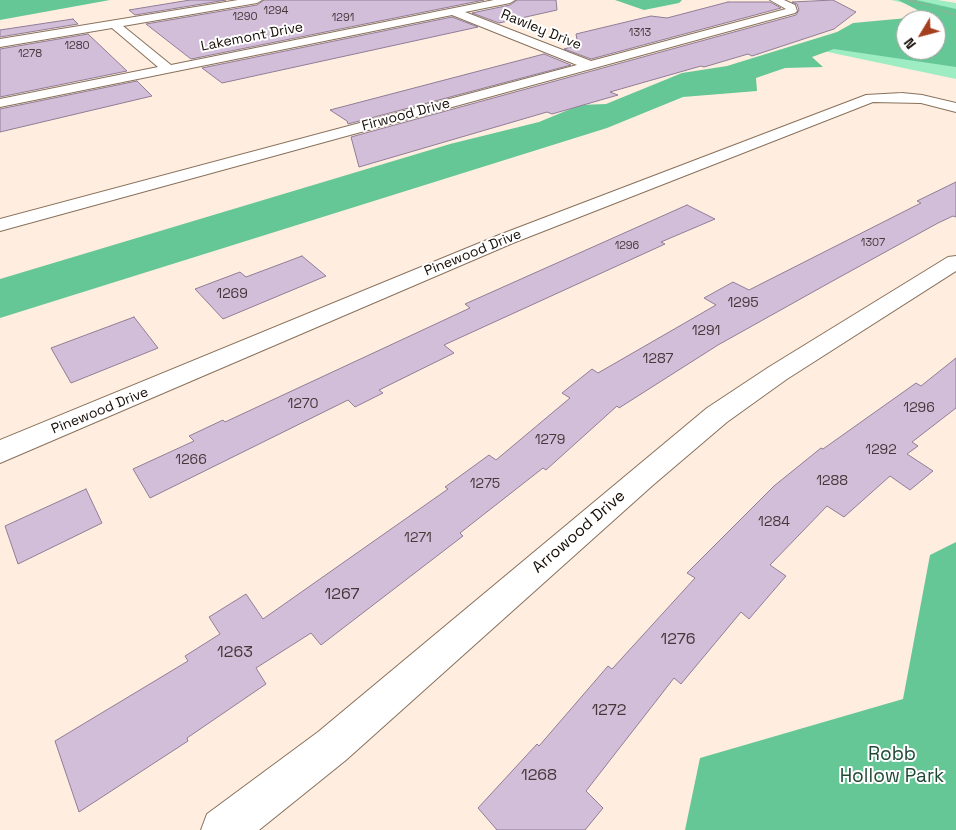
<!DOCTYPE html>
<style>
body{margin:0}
#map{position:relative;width:956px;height:830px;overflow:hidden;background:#ffeee0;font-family:"Space Grotesk",sans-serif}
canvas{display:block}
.north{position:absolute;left:896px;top:10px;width:50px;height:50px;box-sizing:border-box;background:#fff;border:1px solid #a19e9b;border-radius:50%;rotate:233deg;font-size:14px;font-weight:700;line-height:20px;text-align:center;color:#150c05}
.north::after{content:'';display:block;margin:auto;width:18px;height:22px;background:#a53e1e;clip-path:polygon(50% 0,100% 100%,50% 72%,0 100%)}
</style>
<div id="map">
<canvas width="956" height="830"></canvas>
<div class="north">N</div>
</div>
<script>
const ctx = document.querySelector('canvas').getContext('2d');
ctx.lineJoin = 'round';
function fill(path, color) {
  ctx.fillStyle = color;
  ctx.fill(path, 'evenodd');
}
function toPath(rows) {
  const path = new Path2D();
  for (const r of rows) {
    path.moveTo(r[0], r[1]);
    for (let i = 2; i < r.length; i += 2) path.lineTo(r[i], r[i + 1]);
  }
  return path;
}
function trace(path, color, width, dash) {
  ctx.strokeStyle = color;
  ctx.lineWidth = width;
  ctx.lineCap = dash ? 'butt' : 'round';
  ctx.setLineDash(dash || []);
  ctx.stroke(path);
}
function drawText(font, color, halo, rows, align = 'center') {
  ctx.font = font + ' "Space Grotesk",sans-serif';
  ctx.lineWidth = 4;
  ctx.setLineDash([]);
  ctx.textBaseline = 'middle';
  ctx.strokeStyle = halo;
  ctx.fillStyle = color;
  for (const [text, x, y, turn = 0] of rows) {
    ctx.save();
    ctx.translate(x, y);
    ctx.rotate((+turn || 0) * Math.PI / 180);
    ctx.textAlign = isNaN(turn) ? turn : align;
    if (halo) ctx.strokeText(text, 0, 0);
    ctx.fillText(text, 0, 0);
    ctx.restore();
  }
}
const green = toPath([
 [891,0,938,0,956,3,956,79,823,51,927,8],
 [906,20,936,20,936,50,906,50]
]);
const forest = toPath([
 [0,0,110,0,0,20],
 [615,0,682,0,679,3,644,10],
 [898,0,916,0,956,9,956,67,834,49,812,57,823,67,785,68,756,78,757,91,683,97,607,128,0,318,0,279,450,144,539,122,580,105,606,104,682,73,727,66,837,32,853,23,929,16],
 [906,20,936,20,936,50,906,50],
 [956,542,956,830,685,830,700,758,903,699,930,555]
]);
const building = toPath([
 [190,0,226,0,135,15,129,10,190,0],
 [264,0,484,0,191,59,146,24,257,5,264,0],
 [517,0,556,0,557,10,499,23,472,13,510,5,517,0],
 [833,0,856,12,834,29,752,56,748,54,704,67,701,66,610,92,618,95,552,114,547,112,359,167,351,137,796,15,799,10,797,4,792,2,833,0],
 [728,2,770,2,781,8,591,59,564,49,578,45,576,34,651,16,667,18,728,2],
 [452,17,478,27,222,83,202,68,452,17],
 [73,19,78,24,0,37,0,30,73,19],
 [88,34,127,71,0,97,0,49,88,34],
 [544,54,571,65,348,124,347,121,330,110,544,54],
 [137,81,152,96,0,132,0,109,137,81],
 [956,182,956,217,953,216,938,223,829,283,718,345,619,408,617,406,546,470,543,468,460,533,463,536,321,645,311,633,256,668,266,684,187,738,188,741,79,812,55,741,188,661,185,656,220,634,209,617,246,594,263,619,448,489,445,487,489,455,496,460,570,398,562,393,592,369,598,373,716,305,704,298,733,282,749,290,907,210,921,203,917,201,956,182],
 [687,205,715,219,661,242,665,244,444,345,454,353,379,390,383,393,355,407,348,400,150,498,133,469,194,441,189,436,223,420,225,422,470,308,465,304,687,205],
 [302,256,326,276,223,319,195,289,240,272,246,277,302,256],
 [134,317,158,348,71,383,51,348,134,317],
 [956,358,956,408,912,442,918,446,907,454,933,471,910,490,890,476,844,517,827,506,770,565,786,576,749,619,741,612,681,684,674,678,586,791,603,808,585,830,497,830,478,808,537,744,539,746,608,666,612,669,695,578,687,573,774,486,821,448,823,449,916,383,921,386,956,358],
 [86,489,102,523,18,564,5,526,86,489]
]);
const path = toPath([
 [908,0,932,6,956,16]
]);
const minor = toPath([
 [238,0,262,0,257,3,123,26,171,65,494,0,515,0,510,3,465,12,591,61,786,9,770,0,784,0,795,5,797,11,795,13,0,231,0,219,577,65,452,15,0,107,0,99,158,67,112,28,0,47,0,39,238,0],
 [902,93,922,95,956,103,956,112,921,103,873,102,513,243,0,463,0,440,499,235,866,95,902,93],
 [956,256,956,271,787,379,727,422,653,485,346,760,259,830,201,830,207,814,318,732,707,408,769,367,948,257,956,256]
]);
const farNumbernames = [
 ["1294",276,11],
 ["1290",245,17],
 ["1291",343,18],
 ["1313",640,33],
 ["1280",77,46],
 ["1278",30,54],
 ["1307",873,243],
 ["1296",627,246]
];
const farStreetnames = [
 ["Rawley Drive",541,30,22],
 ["Lakemont Drive",252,37,-11],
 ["Firwood Drive",406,115,-15],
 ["Pinewood Drive",473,253,-22],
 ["Pinewood Drive",100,411,-22]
];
const numberNames = [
 ["1269",232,294],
 ["1295",743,303],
 ["1291",706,331],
 ["1287",658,359],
 ["1270",303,404],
 ["1296",919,408],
 ["1279",550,440],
 ["1292",881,450],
 ["1266",191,460],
 ["1288",832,481],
 ["1275",485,484],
 ["1284",774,522],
 ["1271",418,538]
];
const streetNames = [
 ["Arrowood Drive",579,532,-41]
];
const nearNumbernames = [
 ["1267",342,595],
 ["1276",678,640],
 ["1263",235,653],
 ["1272",609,711],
 ["1268",539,776]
];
const nearParknames = [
 ["Robb",892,755],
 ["Hollow Park",892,777]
];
fill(green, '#9eecc2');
fill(forest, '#66c796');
fill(building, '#d3bed9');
trace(building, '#907d96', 1);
trace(minor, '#89715b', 2);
trace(path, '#aea094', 1, [1, 1]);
fill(minor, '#fff');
drawText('11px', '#44383a', null, farNumbernames);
drawText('14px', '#150c05', '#fff', farStreetnames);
drawText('14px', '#44383a', null, numberNames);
drawText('16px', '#150c05', '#fff', streetNames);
drawText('16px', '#44383a', null, nearNumbernames);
drawText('19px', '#204935', '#fff', nearParknames);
</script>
